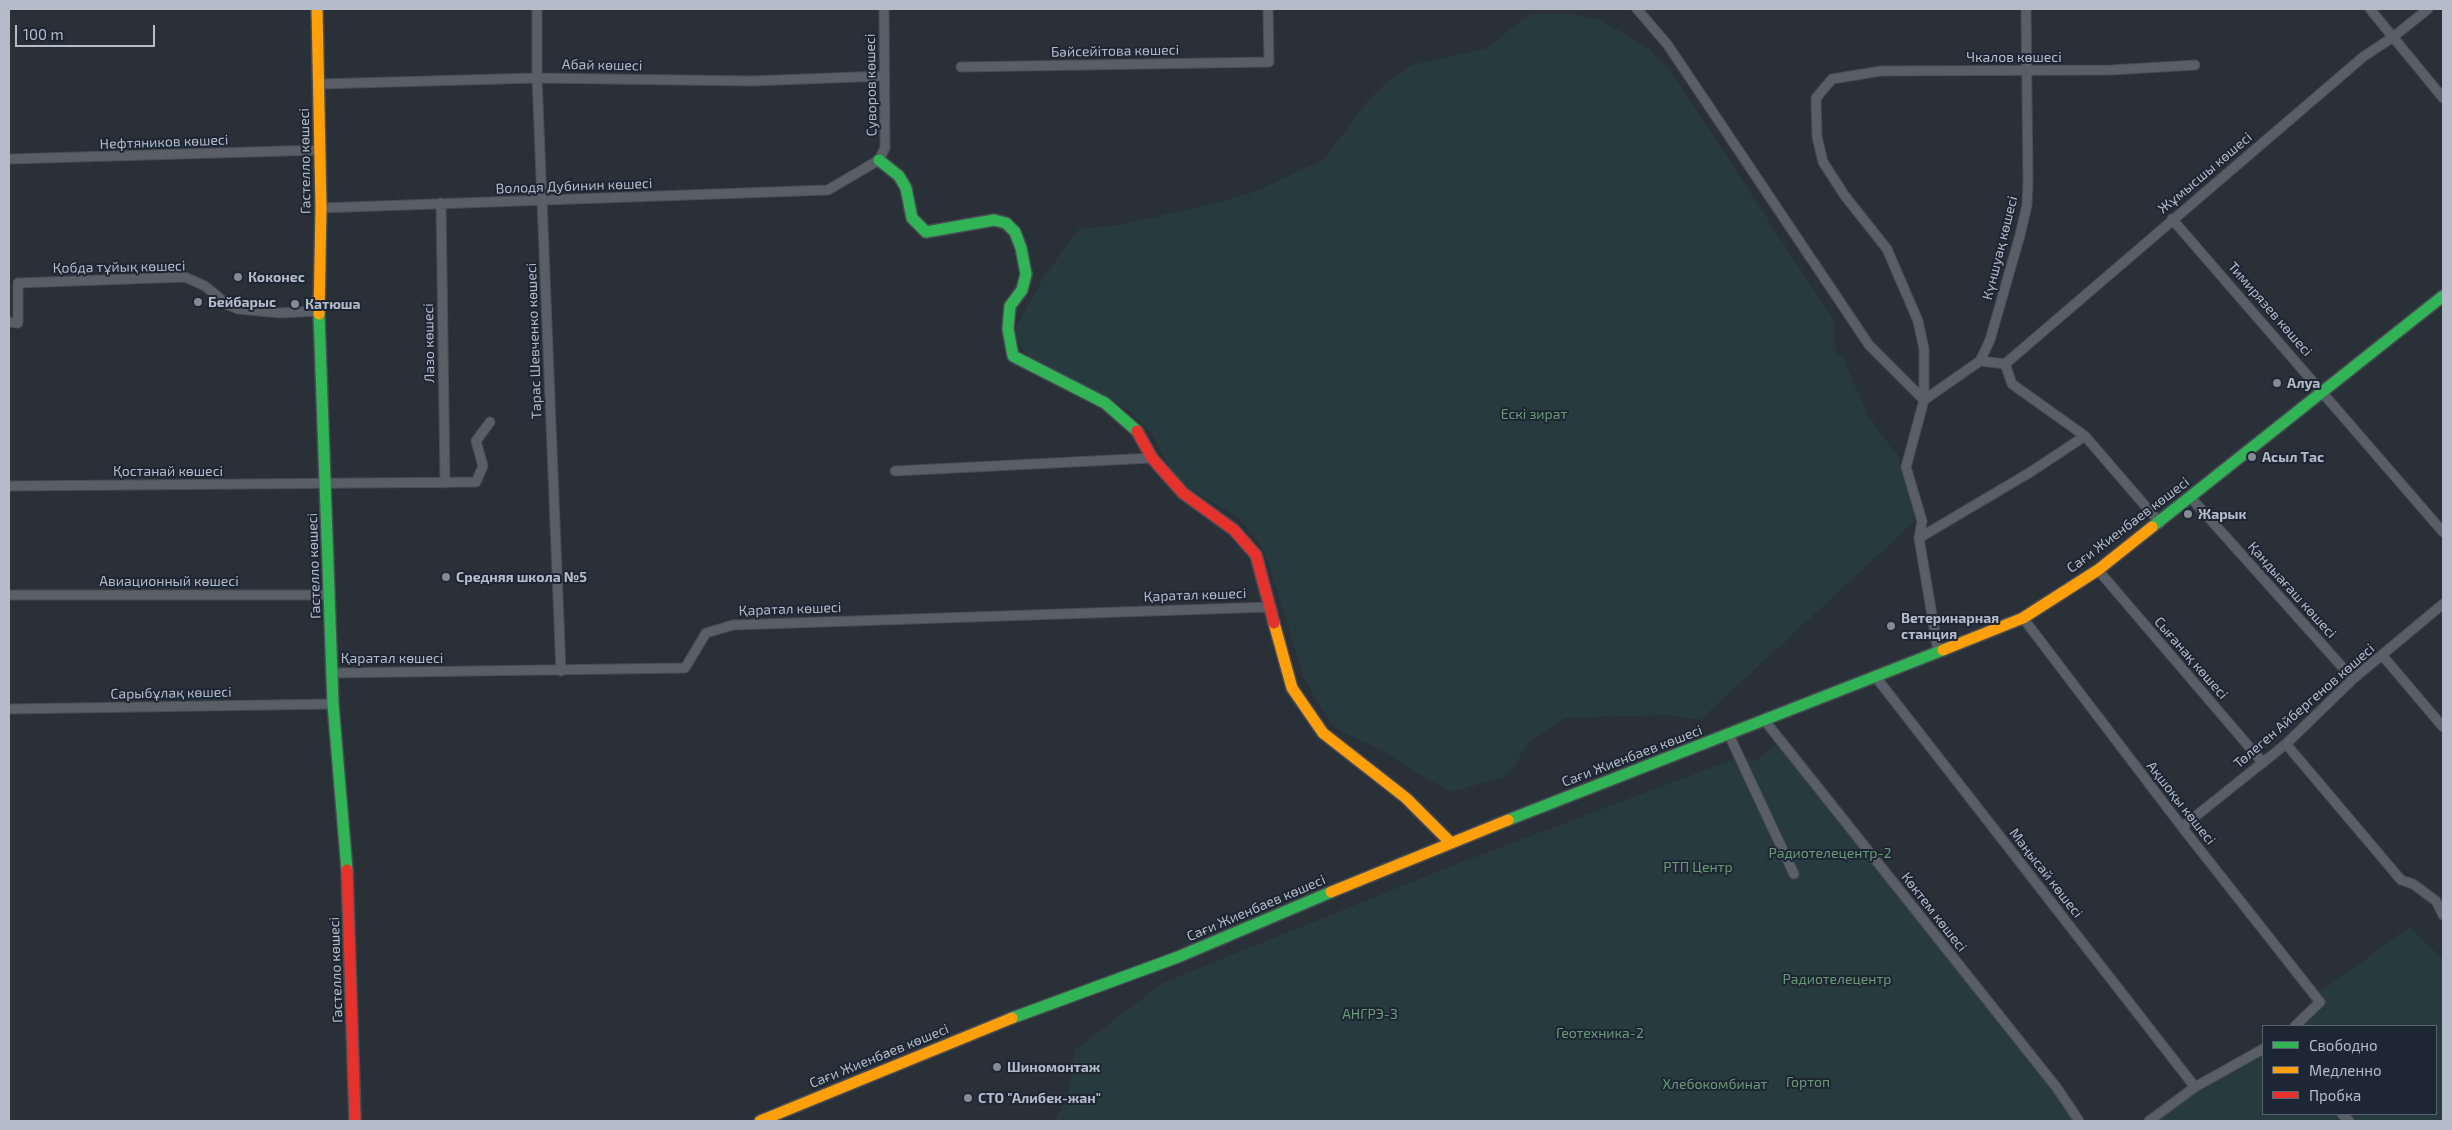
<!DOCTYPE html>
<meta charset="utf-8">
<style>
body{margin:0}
#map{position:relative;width:2452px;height:1130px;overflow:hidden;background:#2a3038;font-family:"Exo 2",sans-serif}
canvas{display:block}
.frame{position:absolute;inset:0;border:10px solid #b4bcc9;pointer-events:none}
.legend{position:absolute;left:2262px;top:1025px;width:175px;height:90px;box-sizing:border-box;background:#1d2633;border:1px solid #59626f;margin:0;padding:6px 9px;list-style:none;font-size:15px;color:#b4bcc9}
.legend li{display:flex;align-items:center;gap:10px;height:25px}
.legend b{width:25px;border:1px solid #59626f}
.scale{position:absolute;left:15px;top:25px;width:140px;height:22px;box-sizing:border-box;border:2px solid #b4bcc9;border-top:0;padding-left:6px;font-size:15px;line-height:18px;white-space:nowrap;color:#b4bcc9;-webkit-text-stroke:4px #1d2633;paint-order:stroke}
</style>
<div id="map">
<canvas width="2452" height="1130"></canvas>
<div class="frame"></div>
<ul class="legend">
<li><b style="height:6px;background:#30b455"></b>Свободно</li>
<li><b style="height:6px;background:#ff9f0a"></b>Медленно</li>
<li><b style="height:6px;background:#e5322d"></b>Пробка</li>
</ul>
<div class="scale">100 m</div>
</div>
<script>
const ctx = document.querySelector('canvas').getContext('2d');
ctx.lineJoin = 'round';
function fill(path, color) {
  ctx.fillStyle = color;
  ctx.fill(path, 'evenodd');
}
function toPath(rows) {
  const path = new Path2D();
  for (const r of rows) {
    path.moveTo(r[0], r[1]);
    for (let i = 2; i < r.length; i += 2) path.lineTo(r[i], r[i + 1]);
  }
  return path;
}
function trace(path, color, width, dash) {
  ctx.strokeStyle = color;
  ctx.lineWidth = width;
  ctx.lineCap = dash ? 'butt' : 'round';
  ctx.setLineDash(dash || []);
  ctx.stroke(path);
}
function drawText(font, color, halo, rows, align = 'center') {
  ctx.font = font + ' "Exo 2",sans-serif';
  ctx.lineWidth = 4;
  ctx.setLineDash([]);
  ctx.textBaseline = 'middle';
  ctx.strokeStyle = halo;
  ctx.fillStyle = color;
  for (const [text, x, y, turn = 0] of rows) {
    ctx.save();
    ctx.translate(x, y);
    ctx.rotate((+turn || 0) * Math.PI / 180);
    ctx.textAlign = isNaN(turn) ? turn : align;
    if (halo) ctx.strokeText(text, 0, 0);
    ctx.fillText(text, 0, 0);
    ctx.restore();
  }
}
const green = toPath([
 [1530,14,1573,14,1597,19,1618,30,1649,49,1672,73,1834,321,1834,344,1838,354,1844,359,1868,416,1898,457,1916,520,1700,720,1666,715,1565,718,1530,741,1509,773,1501,778,1451,792,1412,770,1381,750,1339,730,1331,723,1304,679,1266,555,1254,536,1238,518,1189,488,1173,474,1152,434,1128,410,1098,392,1030,360,1017,339,1016,327,1039,285,1066,245,1080,229,1119,225,1213,204,1257,191,1324,159,1365,105,1388,82,1411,65,1485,49],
 [1787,738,2077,1106,2083,1121,1053,1121,1067,1100,1075,1050,1162,983,1464,861,1742,756,1753,762],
 [2410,927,2443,959,2443,1121,2149,1121,2263,1049,2263,1114,2436,1114,2436,1026,2292,1026,2317,994]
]);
const street = toPath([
 [537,9,537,78,561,671],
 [1637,9,1667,44,1692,81,1869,345,1924,400],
 [2370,9,2443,98],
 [961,67,1269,62,1268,9],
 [319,84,537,78,752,81,884,76],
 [9,159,320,150],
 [441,203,445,483],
 [321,208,828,190,879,160,885,148,884,9],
 [2172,219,2443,532],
 [9,322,18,323,18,283,185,277,205,286,228,305,238,309,280,313,319,311],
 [1980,361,2005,364],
 [2005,364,2363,57,2393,37,2428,9],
 [2005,364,2012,384,2085,436,2160,523],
 [1924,400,1980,361,1990,340,2020,235,2027,205,2028,181,2026,9],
 [895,471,1152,458],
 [9,486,476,482,483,466,476,441,490,422],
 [2191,498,2353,679],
 [1919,538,2029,473,2085,436],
 [2098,570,2263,763],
 [9,595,329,595],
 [2023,618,2182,827,2320,1002,2295,1026],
 [1938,651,1919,538,1922,521,1906,467,1924,400,1924,349,1918,321,1887,249,1845,196,1823,162,1817,137,1816,98,1832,79,1881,71,2111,70,2195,65],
 [2382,655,2443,727],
 [332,673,685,668,706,633,733,625,1270,607],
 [1875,676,2195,1087],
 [9,709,333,704],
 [1765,721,2057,1088,2079,1121],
 [1729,735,1794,874],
 [2286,744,2401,880,2413,884,2436,901,2443,915],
 [2182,827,2286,744,2353,679,2443,604],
 [2342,1114,2349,1121],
 [2149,1121,2195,1087,2263,1049]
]);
const fast = toPath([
 [879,160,899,176,906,188,912,218,926,232,994,220,1006,223,1015,232,1021,248,1026,274,1022,290,1010,306,1008,329,1013,356,1105,403,1137,431],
 [319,314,333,704,347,870],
 [2152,527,2443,296],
 [1508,820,1943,650],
 [1012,1018,1178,957,1331,892]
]);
const slow = toPath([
 [317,9,321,208,319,314],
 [1274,623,1292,688,1323,733,1406,798,1450,842],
 [1943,650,2023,618,2098,570,2152,527],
 [1331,892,1508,820],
 [760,1121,1012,1018]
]);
const jam = toPath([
 [1137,431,1152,458,1183,493,1234,530,1256,555,1274,623],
 [347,870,355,1121]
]);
const markers = [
 [238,277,5,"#848b96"],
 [198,302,5,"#848b96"],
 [295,304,5,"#848b96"],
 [2277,383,5,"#848b96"],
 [2252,457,5,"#848b96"],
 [2188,514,5,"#848b96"],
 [446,577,5,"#848b96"],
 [1891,626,5,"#848b96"],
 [997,1067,5,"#848b96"],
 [968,1098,5,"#848b96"]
];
const streetNames = [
 ["Бәйсейітова көшесі",1115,51,-1],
 ["Чкалов көшесі",2014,57],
 ["Абай көшесі",602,65,1],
 ["Суворов көшесі",871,85,-91],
 ["Нефтяников көшесі",164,142,-2],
 ["Гастелло көшесі",305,161,-91],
 ["Жұмысшы көшесі",2205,173,-40],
 ["Володя Дубинин көшесі",574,186,-2],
 ["Күншуақ көшесі",2000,248,-76],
 ["Қобда тұйық көшесі",119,267,-1],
 ["Тимирязев көшесі",2270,309,49],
 ["Тарас Шевченко көшесі",534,341,-92],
 ["Лазо көшесі",429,343,-91],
 ["Қостанай көшесі",168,471],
 ["Сағи Жиенбаев көшесі",2128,525,-37],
 ["Гастелло көшесі",314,566,-92],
 ["Авиационный көшесі",169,581],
 ["Қандыағаш көшесі",2292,590,48],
 ["Қаратал көшесі",1195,595,-2],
 ["Қаратал көшесі",790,609,-2],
 ["Қаратал көшесі",392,658],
 ["Сығанақ көшесі",2191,658,49],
 ["Сарыбұлақ көшесі",171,693,-1],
 ["Төлеген Айбергенов көшесі",2304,706,-41],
 ["Сағи Жиенбаев көшесі",1632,756,-21],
 ["Ақшоқы көшесі",2181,803,52],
 ["Маңысай көшесі",2046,873,52],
 ["Сағи Жиенбаев көшесі",1256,908,-23],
 ["Көктем көшесі",1934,912,52],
 ["Гастелло көшесі",336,970,-92],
 ["Сағи Жиенбаев көшесі",879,1056,-22]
];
const poiNames = [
 ["Коконес",248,277],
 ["Бейбарыс",208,302],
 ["Катюша",305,304],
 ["Алуа",2287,383],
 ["Асыл Тас",2262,457],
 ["Жарык",2198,514],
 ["Средняя школа №5",456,577],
 ["Ветеринарная",1901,618],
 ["станция",1901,634],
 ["Шиномонтаж",1007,1067],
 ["СТО \"Алибек-жан\"",978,1098]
];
const parkNames = [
 ["Ескі зират",1534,414],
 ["Радиотелецентр-2",1830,853],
 ["РТП Центр",1698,867],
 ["Радиотелецентр",1837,979],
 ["АНГРЭ-3",1370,1014],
 ["Геотехника-2",1600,1033],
 ["Гортоп",1808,1082],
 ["Хлебокомбинат",1715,1084]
];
fill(green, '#273a3e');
trace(street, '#484c53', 11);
trace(fast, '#484c53', 14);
trace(slow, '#484c53', 14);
trace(jam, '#484c53', 14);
trace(street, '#5a5e66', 9);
trace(fast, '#30b455', 11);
trace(slow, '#ff9f0a', 11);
trace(jam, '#e5322d', 11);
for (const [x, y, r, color] of markers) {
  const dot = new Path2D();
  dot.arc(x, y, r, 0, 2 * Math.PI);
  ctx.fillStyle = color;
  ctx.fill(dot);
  trace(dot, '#1d2633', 2);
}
drawText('14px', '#b4bcc9', '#1d2633', streetNames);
drawText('bold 14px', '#b4bcc9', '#1d2633', poiNames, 'left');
drawText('14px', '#6b9a76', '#1d2633', parkNames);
</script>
